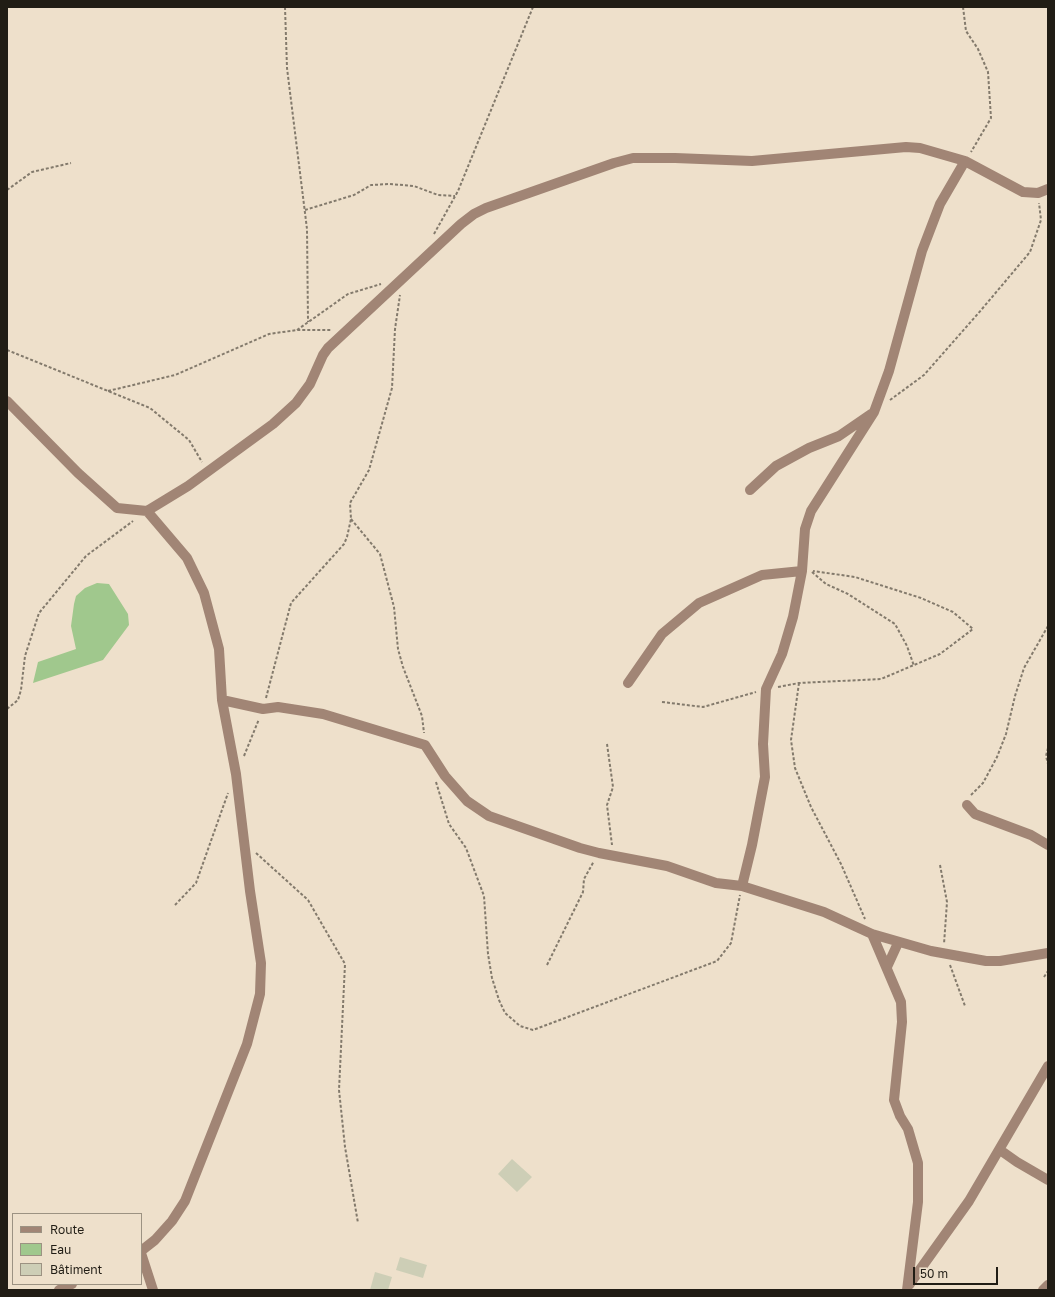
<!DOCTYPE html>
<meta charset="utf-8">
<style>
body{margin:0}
#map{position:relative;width:1055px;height:1297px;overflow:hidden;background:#eee0cb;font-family:"Golos Text",sans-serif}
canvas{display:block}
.frame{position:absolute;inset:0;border:8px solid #211d15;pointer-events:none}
.legend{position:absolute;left:12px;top:1213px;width:130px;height:72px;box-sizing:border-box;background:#eee0cb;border:1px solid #9c9282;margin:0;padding:5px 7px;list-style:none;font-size:12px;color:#211d15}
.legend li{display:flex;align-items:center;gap:8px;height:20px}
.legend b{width:20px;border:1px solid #9c9282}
.scale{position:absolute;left:913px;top:1267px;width:85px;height:18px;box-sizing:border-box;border:2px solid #211d15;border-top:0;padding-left:5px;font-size:12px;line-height:14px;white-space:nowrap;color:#211d15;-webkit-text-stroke:3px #eee0cb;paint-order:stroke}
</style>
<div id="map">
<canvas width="1055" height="1297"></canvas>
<div class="frame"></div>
<ul class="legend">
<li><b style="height:5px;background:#a18575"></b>Route</li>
<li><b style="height:11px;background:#a0c88d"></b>Eau</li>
<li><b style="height:11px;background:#cdceb6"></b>Bâtiment</li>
</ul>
<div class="scale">50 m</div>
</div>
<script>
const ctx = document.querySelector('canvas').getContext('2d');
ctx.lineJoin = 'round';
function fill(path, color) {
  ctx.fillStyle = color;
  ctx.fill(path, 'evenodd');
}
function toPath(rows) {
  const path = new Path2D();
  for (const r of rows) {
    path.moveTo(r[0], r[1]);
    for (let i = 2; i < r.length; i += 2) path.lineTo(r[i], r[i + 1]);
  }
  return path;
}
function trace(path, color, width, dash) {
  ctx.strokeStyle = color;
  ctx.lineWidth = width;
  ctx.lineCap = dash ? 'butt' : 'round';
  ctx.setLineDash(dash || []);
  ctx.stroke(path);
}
const water = toPath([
 [97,583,109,584,128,614,129,625,103,660,33,683,38,662,76,649,71,626,74,604,76,596,85,588]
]);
const building = toPath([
 [512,1159,532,1177,517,1192,498,1174],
 [400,1257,427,1265,423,1278,396,1270],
 [375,1272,392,1277,388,1290,370,1290]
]);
const path = toPath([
 [285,7,287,68,307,229,308,322],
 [963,7,966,31,978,49,988,72,991,118,971,152],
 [7,190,32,172,71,163],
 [305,210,354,195,371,185,390,184,414,186,438,195,455,196],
 [434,234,458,191,533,7],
 [297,330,348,294,381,284],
 [7,350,150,408,189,440,202,462],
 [108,391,175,375,269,334,297,330,332,330],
 [890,400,924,375,982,309,1030,252,1041,220,1039,203],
 [351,519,380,554,394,607,398,649,403,667,422,716,424,733],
 [812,572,826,584,848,594,895,624,907,646,914,666],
 [799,683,791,740,795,768,811,807,841,864,865,919],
 [778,687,799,683,881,679,940,654,973,629,953,612,921,598,855,577,813,571],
 [266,698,291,603,344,544,347,537,351,519,350,503,369,470,392,388,395,329,400,295],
 [662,702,703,707,756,692],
 [7,709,18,700,21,690,25,656,39,613,86,556,133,521],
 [607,744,613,787,607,805,612,845],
 [1048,748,1046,756,1048,764],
 [244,756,259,719],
 [436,782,449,824,466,848,484,896,488,954,492,978,499,1000,505,1013,520,1026,533,1030,717,961,731,943,740,895],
 [971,795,983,783,997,757,1006,734,1015,696,1024,668,1048,626],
 [256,853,308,900,345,964,339,1090,345,1147,358,1223],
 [940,865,947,902,944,944],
 [175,905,196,883,228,793],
 [547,965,583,892,584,879,594,861],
 [950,965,965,1006],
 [1044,977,1048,971]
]);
const minor = toPath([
 [7,401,78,473,117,508,147,511,188,486,273,424,296,403,310,384,323,355,328,348,461,224,474,214,486,208,614,163,633,158,675,158,752,161,906,147,920,148,965,161,1023,192,1038,193,1048,189],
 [750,490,776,466,809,448,839,436,871,414],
 [628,683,662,634,699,603,762,575,802,571],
 [222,700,263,709,278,707,323,714,425,745,445,776,467,801,489,816,580,848,599,853,667,866,716,883,742,886,824,912,872,934,931,951,986,961,1000,961,1048,953],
 [967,805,975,814,1031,835,1048,845],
 [742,886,752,845,765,777,763,744,766,689,782,654,793,617,802,571,805,529,811,511,874,412,889,371,922,251,940,204,965,161],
 [872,934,901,1002,902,1022,894,1100,900,1116,908,1129,918,1163,918,1202,907,1290],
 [887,967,898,943],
 [1000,1150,1017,1162,1048,1180],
 [141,1251,155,1240,172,1221,185,1201,247,1044,260,994,261,963,250,891,236,774,222,700,219,649,204,593,187,558,147,511],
 [141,1253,153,1290],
 [909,1285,969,1201,1048,1066],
 [59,1290,72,1284],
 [1043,1290,1048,1285]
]);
fill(water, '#a0c88d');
fill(building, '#cdceb6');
trace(path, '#837a6c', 2, [3, 2]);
trace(minor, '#a18575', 10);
</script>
